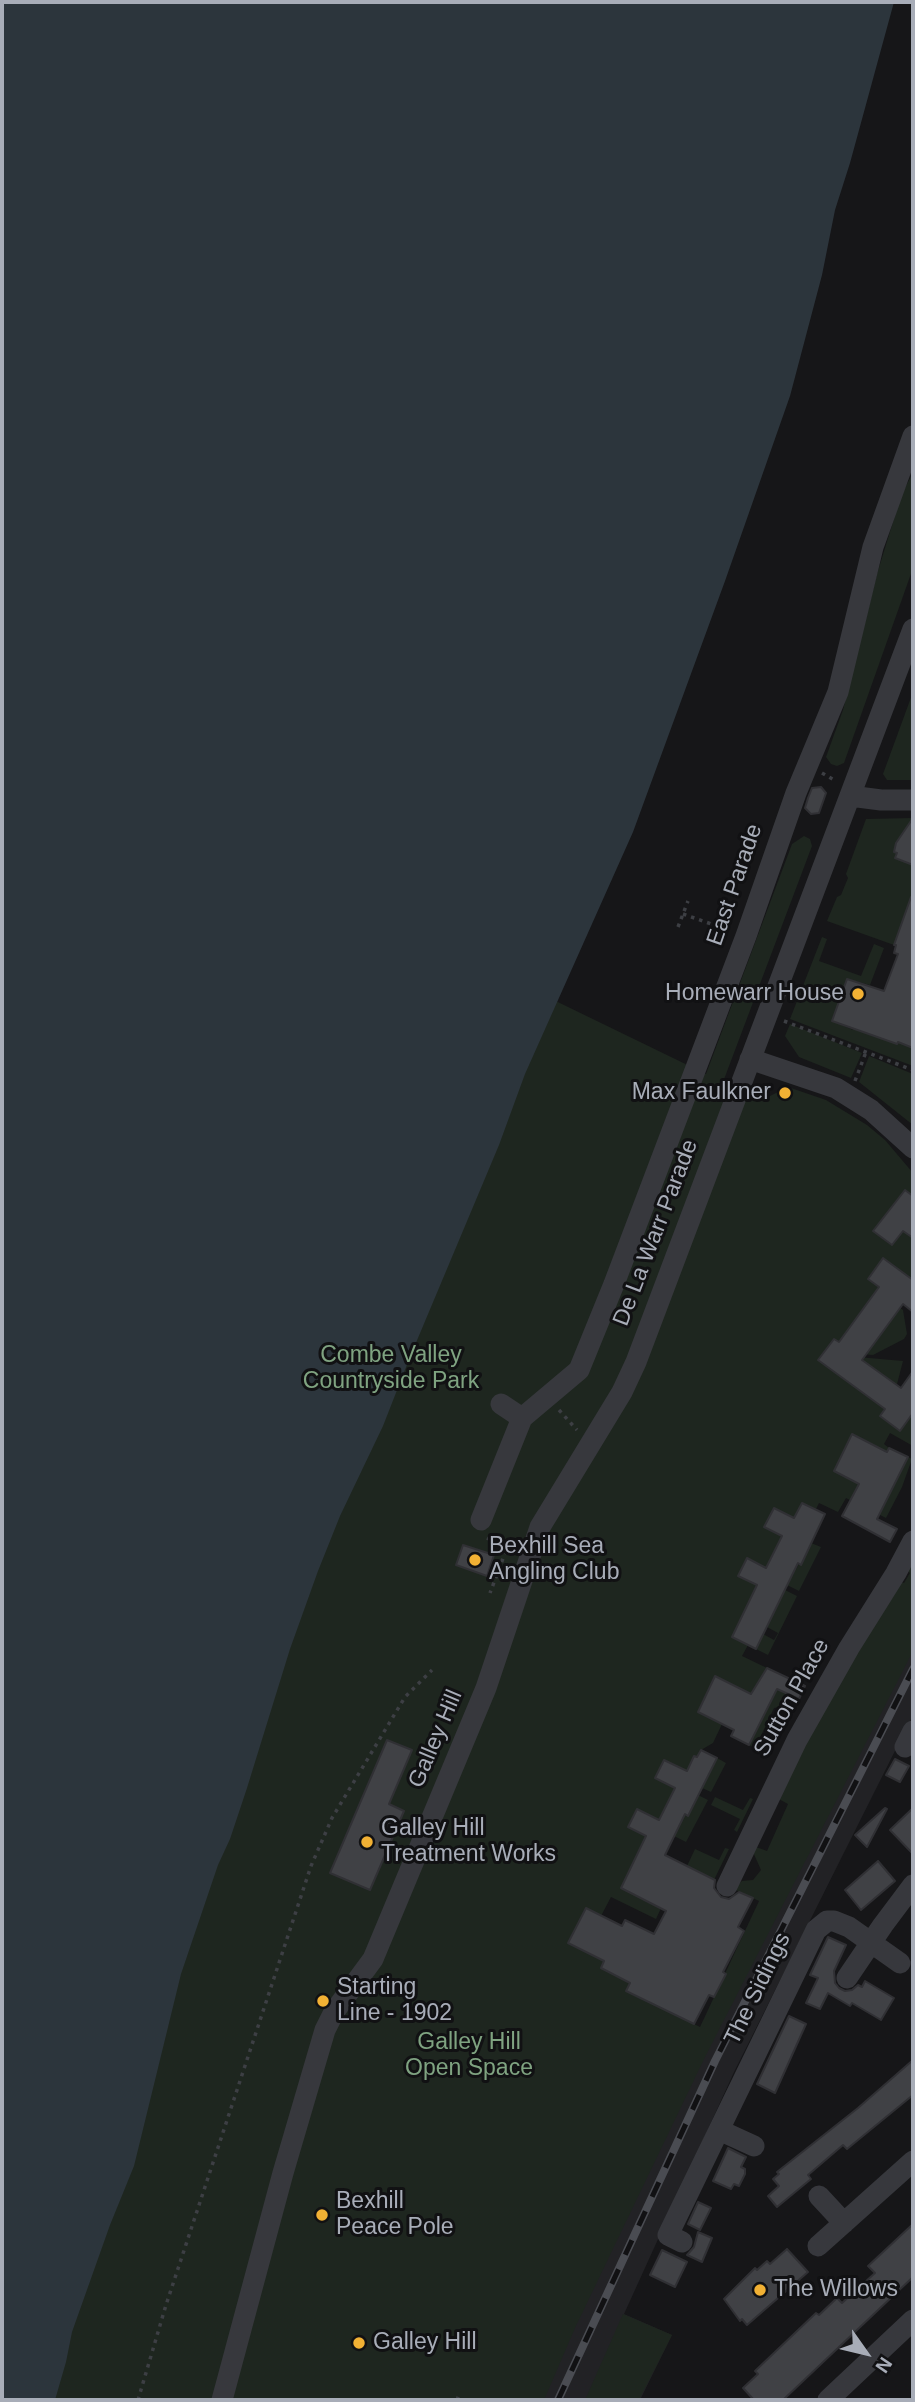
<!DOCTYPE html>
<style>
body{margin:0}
#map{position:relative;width:915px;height:2402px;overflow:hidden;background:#161618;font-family:Arial,sans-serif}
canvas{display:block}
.frame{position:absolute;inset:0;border:4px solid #a8adb8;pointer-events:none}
.north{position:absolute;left:831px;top:2318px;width:70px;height:70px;-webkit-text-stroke:5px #111113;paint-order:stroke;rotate:124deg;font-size:19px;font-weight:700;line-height:28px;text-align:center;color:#a8adb8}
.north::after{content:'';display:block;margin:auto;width:24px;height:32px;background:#a8adb8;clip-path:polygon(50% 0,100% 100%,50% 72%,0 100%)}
</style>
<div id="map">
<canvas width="915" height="2402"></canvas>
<div class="frame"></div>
<div class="north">N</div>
</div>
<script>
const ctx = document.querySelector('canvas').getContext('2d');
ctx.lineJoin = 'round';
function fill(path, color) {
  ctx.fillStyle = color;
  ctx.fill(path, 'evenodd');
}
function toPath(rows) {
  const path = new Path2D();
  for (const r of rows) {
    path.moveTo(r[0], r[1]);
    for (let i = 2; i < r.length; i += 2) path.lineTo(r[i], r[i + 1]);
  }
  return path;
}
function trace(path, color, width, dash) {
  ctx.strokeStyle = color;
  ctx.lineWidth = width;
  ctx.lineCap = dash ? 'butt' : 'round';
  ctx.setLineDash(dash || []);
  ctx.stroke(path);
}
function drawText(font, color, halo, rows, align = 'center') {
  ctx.font = font + ' Arial,sans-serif';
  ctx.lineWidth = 6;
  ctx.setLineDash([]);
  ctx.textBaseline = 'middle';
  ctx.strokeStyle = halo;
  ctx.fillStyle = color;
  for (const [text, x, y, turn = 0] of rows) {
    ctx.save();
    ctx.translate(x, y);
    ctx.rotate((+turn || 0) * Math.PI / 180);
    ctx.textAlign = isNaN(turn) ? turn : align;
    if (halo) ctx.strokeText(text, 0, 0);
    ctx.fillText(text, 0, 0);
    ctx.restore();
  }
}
const built = toPath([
 [913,1596,913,1715,734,2072,624,2314,672,2335,640,2400,492,2400,682,2075]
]);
const green = toPath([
 [913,473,913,568,844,763,837,766,831,764,826,757,843,710,877,574,902,493],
 [913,692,913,780,887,780,883,774],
 [913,818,913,833,906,830,896,858,913,865,913,892,894,945,827,921,837,897,841,895,848,878,846,874,866,819],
 [804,836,810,839,812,846,723,1082,760,1101,788,1087,826,1100,867,1125,885,1140,913,1173,913,1196,905,1190,873,1231,891,1245,903,1231,910,1236,913,1232,913,1280,883,1258,868,1279,889,1294,874,1294,845,1334,849,1350,834,1339,818,1360,884,1395,900,1430,913,1413,913,1446,890,1433,884,1444,889,1448,882,1463,876,1446,852,1434,834,1471,857,1483,867,1463,864,1495,884,1505,908,1457,912,1459,902,1487,886,1518,846,1498,838,1512,819,1503,816,1509,802,1503,794,1518,773,1509,765,1527,785,1537,774,1551,766,1568,747,1558,757,1585,748,1645,742,1656,767,1668,761,1681,788,1694,780,1707,774,1708,757,1744,772,1752,770,1756,749,1745,773,1697,755,1688,746,1705,715,1677,698,1711,722,1724,713,1743,701,1750,697,1757,694,1756,687,1771,664,1760,655,1778,677,1789,659,1820,637,1809,628,1827,650,1838,638,1853,621,1888,643,1899,666,1897,656,1919,611,1897,601,1916,586,1908,568,1943,592,1955,598,1943,632,1979,627,1991,700,2027,759,1901,734,1889,742,1881,753,1880,761,1870,753,1852,756,1847,767,1851,788,1804,777,1798,794,1759,898,1581,904,1583,910,1573,905,1569,913,1555,913,1651,705,2057,575,2328,544,2400,2,2400,529,988,706,1074,792,844],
 [822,937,827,939,819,961,861,976,874,944,884,948,870,985,847,979,832,1021,853,1030,855,1026,897,1044,898,1042,913,1048,913,1066,790,1019],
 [790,1024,862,1053,851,1078,799,1057,785,1036],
 [869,1056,913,1074,913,1125,859,1082],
 [896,1305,903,1310,907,1334,904,1339,873,1355,860,1354,868,1351,897,1312],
 [858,1357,903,1361,896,1388,893,1382],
 [811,1543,821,1547,799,1591,787,1585],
 [785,1590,797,1596,768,1655,756,1649,763,1634,774,1640,778,1633,767,1627],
 [717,1758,726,1763,711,1792,702,1788],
 [698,1795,708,1800,686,1842,674,1836,685,1814,688,1815],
 [715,1797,743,1810,750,1798,753,1799,737,1832,734,1830,740,1819,711,1805],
 [725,1848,729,1849,714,1880,687,1866,695,1849,719,1860],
 [623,2314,672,2335,639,2400,585,2400]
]);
const water = toPath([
 [2,2,894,2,850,163,835,210,822,275,790,396,725,581,633,832,525,1074,499,1145,410,1357,383,1426,340,1516,318,1571,290,1649,247,1788,230,1839,218,1865,181,1974,134,2166,110,2225,72,2332,66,2362,55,2400,2,2400]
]);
const building = toPath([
 [821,787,826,793,819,813,811,814,805,808,808,798,812,788,821,787],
 [913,818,913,865,895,858,897,853,894,852,896,843,913,818],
 [911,897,913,898,913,1048,898,1042,897,1044,832,1021,847,979,884,991,898,954,894,953,896,945,894,945,911,897],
 [905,1190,913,1196,913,1238,903,1231,892,1245,873,1231,905,1190],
 [883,1258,913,1280,913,1312,903,1304,862,1360,901,1388,913,1371,913,1413,900,1431,880,1416,885,1409,818,1360,834,1339,839,1342,879,1287,868,1279,883,1258],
 [852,1434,887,1452,889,1448,908,1457,877,1519,897,1529,890,1542,842,1516,859,1484,834,1471,852,1434],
 [802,1503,825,1514,801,1565,798,1563,756,1649,732,1637,757,1585,738,1576,747,1558,766,1568,782,1536,764,1527,774,1508,794,1518,802,1503],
 [463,1545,494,1555,487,1576,456,1565,463,1545],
 [767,1668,805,1686,799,1699,777,1689,749,1745,731,1736,734,1730,698,1712,715,1676,751,1694,767,1668],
 [387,1740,412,1750,389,1804,404,1811,370,1890,330,1873,387,1740],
 [701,1750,717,1758,688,1816,685,1814,665,1855,715,1880,714,1888,721,1897,729,1899,739,1892,753,1898,738,1927,744,1931,723,1972,726,1974,714,1997,709,1995,694,2024,626,1991,630,1983,601,1968,604,1961,568,1943,586,1908,622,1926,625,1920,654,1934,666,1911,621,1888,646,1836,628,1827,637,1809,659,1820,675,1788,655,1778,664,1760,687,1771,694,1756,697,1757,701,1750],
 [895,1759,909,1766,900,1782,886,1775,895,1759],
 [885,1808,887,1809,867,1847,855,1835,885,1808],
 [913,1808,913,1854,890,1830,913,1808],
 [878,1861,895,1881,861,1910,845,1890,878,1861],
 [828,1937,846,1945,834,1971,835,1983,839,1988,845,1991,852,1990,858,1985,862,1987,865,1981,894,1998,881,2020,852,2003,850,2006,828,1993,820,2009,806,2003,818,1978,810,1975,828,1937],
 [789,2016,806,2024,775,2093,757,2084,789,2016],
 [913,2060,913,2095,847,2149,843,2145,808,2175,811,2179,777,2207,768,2196,779,2186,773,2179,779,2174,777,2172,858,2108,913,2060],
 [728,2148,746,2157,741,2167,745,2169,745,2174,739,2186,734,2184,731,2189,713,2181,728,2148],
 [698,2202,711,2208,700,2230,688,2224,698,2202],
 [913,2224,913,2277,783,2400,754,2400,743,2388,758,2374,755,2371,816,2313,819,2315,837,2298,842,2303,875,2273,868,2266,913,2224],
 [698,2232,712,2238,702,2262,687,2255,694,2247,698,2232],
 [787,2249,808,2272,747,2325,742,2319,740,2321,724,2299,755,2268,757,2270,767,2261,770,2264,787,2249],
 [662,2250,687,2262,675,2287,650,2275,662,2250]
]);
const path = toPath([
 [822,773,836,781],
 [683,914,731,931],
 [678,927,688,901],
 [784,1021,913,1070],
 [855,1081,866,1052],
 [559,1410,577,1430],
 [487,1538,507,1548,490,1593],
 [138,2400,166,2305,311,1866,332,1818,405,1697,432,1670],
 [457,2400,459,2394]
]);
const minor = toPath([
 [850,796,881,800,913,800],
 [750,1059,836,1088,871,1110,913,1148],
 [501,1404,522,1418],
 [481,1520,522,1418,579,1370,614,1284,746,936,796,793,838,692,873,547,913,436],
 [905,1747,913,1731],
 [727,1886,797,1740,849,1648,896,1573,913,1541],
 [847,1978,883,1925,913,1885],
 [719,2130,754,2146],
 [819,2196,844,2223],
 [682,2242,668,2235,816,1930,827,1921,834,1921,849,1927,900,1963],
 [818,2246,913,2161],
 [222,2400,283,2173,325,2030,334,2012,373,1959,486,1688,540,1527,622,1392,636,1362,913,629],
 [828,2400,913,2320]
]);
const rail = toPath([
 [558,2400,715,2061,913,1669]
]);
const markers = [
 [858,994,7,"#f2b134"],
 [785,1093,7,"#f2b134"],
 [475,1560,7,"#f2b134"],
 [367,1842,7,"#f2b134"],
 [323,2001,7,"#f2b134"],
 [322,2215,7,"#f2b134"],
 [760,2290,7,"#f2b134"],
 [359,2343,7,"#f2b134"]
];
const streetNames = [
 ["East Parade",735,885,-71],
 ["De La Warr Parade",656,1233,-69],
 ["Sutton Place",792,1698,-61],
 ["Galley Hill",436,1739,-67],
 ["The Sidings",758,1989,-64]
];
const poiNames = [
 ["Homewarr House",844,994,"right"],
 ["Max Faulkner",771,1093,"right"],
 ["Bexhill Sea",489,1547],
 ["Angling Club",489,1573],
 ["Galley Hill",381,1829],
 ["Treatment Works",381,1855],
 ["Starting",337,1988],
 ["Line - 1902",337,2014],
 ["Bexhill",336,2202],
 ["Peace Pole",336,2228],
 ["The Willows",774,2290],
 ["Galley Hill",373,2343]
];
const parkNames = [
 ["Combe Valley",391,1356],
 ["Countryside Park",391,1382],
 ["Galley Hill",469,2043],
 ["Open Space",469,2069]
];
fill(built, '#222225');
fill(green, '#1e261f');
fill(water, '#2c353c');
fill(building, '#404145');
trace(building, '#303034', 2);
trace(path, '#3d3f44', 3.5, [3.5, 5]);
trace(minor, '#37383d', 21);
trace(rail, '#4a4c52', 8);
trace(rail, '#111113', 5, [16]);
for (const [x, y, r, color] of markers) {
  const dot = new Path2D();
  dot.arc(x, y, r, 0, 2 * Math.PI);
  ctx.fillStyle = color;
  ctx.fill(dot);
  trace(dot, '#111113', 2.5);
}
drawText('23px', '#a8adb8', '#111113', streetNames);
drawText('23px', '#a8adb8', '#111113', poiNames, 'left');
drawText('23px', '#7fa381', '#111113', parkNames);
</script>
